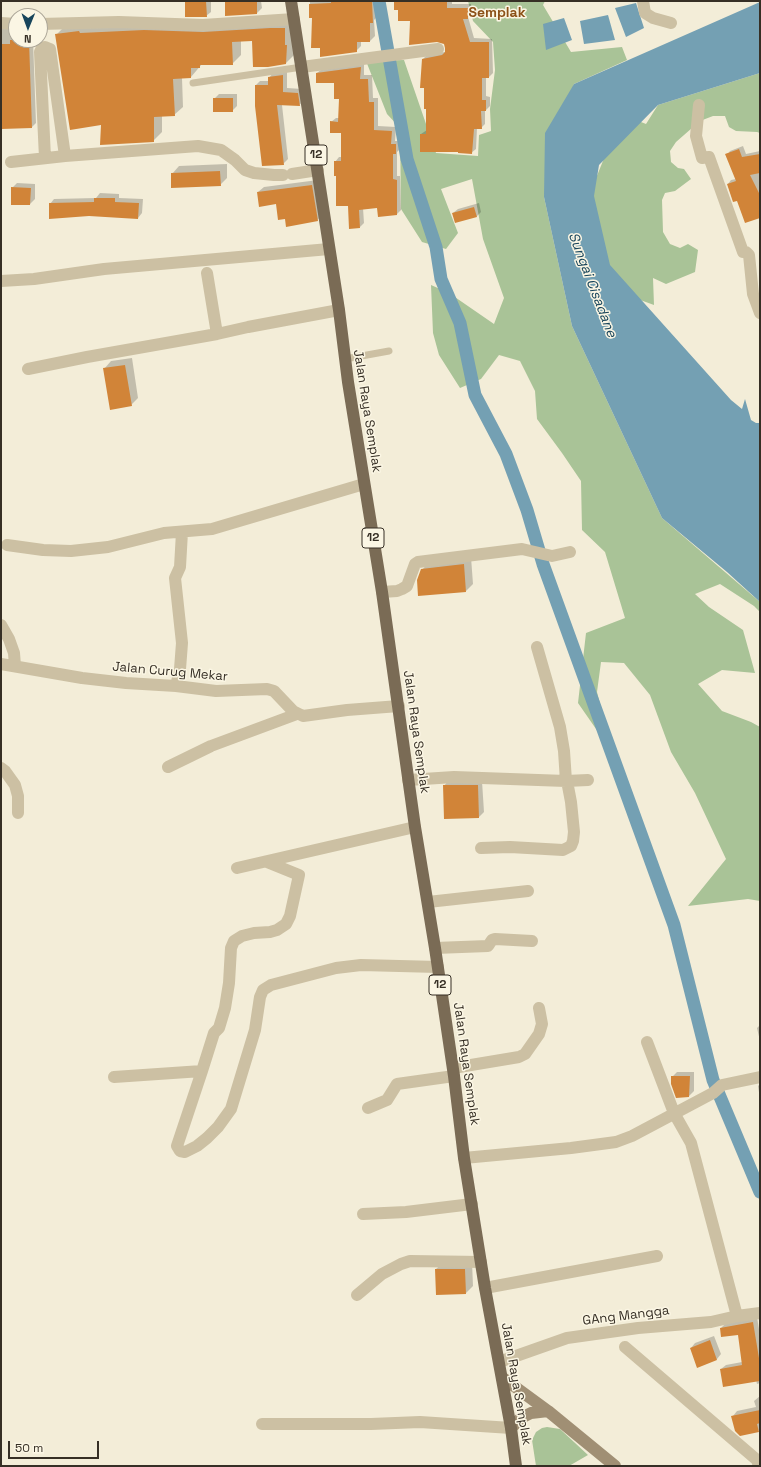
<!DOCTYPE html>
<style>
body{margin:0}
#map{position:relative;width:761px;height:1467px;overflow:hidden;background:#f3edd8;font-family:"Space Grotesk",sans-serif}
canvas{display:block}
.frame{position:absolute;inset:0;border:2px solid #362f25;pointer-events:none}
.north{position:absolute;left:8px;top:8px;width:40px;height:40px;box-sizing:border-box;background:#fbf6e4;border:1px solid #aca698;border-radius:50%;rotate:181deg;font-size:11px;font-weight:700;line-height:16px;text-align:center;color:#362f25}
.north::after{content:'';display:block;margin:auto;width:14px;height:18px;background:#18455b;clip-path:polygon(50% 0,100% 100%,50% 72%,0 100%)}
.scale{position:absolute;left:8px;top:1441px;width:91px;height:18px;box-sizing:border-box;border:2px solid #362f25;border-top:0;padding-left:5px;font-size:12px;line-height:14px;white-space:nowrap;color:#362f25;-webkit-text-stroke:3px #fbf6e4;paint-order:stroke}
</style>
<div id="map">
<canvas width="761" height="1467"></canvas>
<div class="frame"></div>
<div class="north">N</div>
<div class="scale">50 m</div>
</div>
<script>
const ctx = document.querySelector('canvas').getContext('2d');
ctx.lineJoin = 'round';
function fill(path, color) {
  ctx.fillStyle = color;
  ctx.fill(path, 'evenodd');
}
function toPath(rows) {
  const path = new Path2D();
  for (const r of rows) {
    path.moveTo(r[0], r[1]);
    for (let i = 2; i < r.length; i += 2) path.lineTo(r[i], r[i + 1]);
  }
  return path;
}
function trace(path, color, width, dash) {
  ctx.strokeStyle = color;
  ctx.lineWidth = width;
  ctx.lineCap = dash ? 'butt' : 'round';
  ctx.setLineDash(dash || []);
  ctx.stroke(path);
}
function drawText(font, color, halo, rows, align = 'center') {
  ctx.font = font + ' "Space Grotesk",sans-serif';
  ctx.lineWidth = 3;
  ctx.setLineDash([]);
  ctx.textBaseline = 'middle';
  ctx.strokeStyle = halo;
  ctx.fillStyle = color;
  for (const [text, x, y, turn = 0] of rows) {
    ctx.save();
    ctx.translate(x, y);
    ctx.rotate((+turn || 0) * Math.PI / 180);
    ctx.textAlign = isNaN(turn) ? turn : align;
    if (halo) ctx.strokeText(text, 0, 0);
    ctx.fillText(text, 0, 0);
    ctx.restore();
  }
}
const green = toPath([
 [468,1,545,1,543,5,571,52,622,47,627,60,574,84,544,197,572,326,662,518,760,602,760,612,754,606,720,584,695,594,709,607,743,630,755,673,722,670,698,684,722,711,751,722,760,727,760,901,748,899,688,906,726,859,695,793,671,752,650,695,624,663,601,662,597,692,612,752,578,703,586,633,625,618,605,552,582,530,581,481,562,453,537,419,535,391,520,361,499,355,481,379,460,388,439,355,433,333,431,285,449,293,494,324,504,298,483,239,472,179,441,189,458,233,446,249,422,242,401,209,400,128,387,114,366,61,404,60,436,153,478,156,479,135,491,131,490,109,495,70,493,42,473,21],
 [760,73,760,133,757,132,736,131,729,127,725,116,713,116,700,121,676,142,670,151,671,162,678,168,684,169,691,179,675,191,665,193,662,200,663,232,670,244,680,248,688,244,698,250,695,272,666,284,653,278,654,305,610,289,588,198,611,141,636,120,646,124,658,105],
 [547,1427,560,1429,588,1455,569,1466,536,1466,532,1440,536,1432,542,1428]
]);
const water = toPath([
 [760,2,760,73,658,105,599,165,594,196,610,265,731,400,742,409,745,399,751,420,756,423,760,423,760,602,727,572,662,518,572,326,544,197,545,133,574,84],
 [636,3,644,28,626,37,615,8],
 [608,15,615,40,584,44,580,21],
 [564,18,572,40,546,50,543,24]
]);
const shadow = toPath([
 [186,1,211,1,211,12,206,16],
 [226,1,261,1,262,8,257,13,226,15],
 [310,1,377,1,377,17,374,20,375,36,370,41,361,41,361,46,356,51,321,47,313,17,310,17],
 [395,1,452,1,452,4,471,4,471,13,468,17,474,38,492,39,493,73,489,77,486,77,486,96,490,97,490,106,485,111,485,124,481,128,477,128,476,149,471,153,421,134,427,130,427,108,423,59,427,55,445,52,447,48,444,43,411,20,399,9],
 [294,20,295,54,286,63,253,40,241,41,241,55,232,64,202,64,191,77,182,78,183,107,174,115,162,116,162,132,153,141,102,124,56,35,65,26],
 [1,24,16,27,16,40,33,40,36,123,32,127,4,128,1,130],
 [364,63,364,75,372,75,373,98,378,98,378,126,396,127,395,141,400,141,400,149,397,152,397,176,400,176,401,210,397,214,378,206,363,208,364,223,360,227,348,205,337,175,335,162,339,157,342,157,342,132,331,122,336,118,339,118,340,98,335,82,317,73,322,69],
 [287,71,287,88,302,89,304,101,299,105,282,105,288,159,283,164,256,85,260,81,269,81,269,78,273,73],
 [219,94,237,94,237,106,232,111,214,99],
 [743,146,746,154,760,151,760,217,737,200,728,184,731,180,736,179,727,155,730,151],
 [227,164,227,178,220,185,172,174,179,166],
 [318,180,323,215,317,220,285,218,276,203,258,192,264,187],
 [17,183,35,184,35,199,30,204,12,188],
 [100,193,119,194,119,198,143,199,142,213,138,218,50,204,54,199,96,198],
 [479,203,481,212,476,217,453,213,458,209],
 [132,358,138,398,131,405,104,369,111,361],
 [471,557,473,584,466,591,422,570,429,562],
 [448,781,482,781,484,812,479,817,445,818,444,786],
 [760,1025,760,1041,757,1028],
 [677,1072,694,1072,694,1091,689,1096,672,1077],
 [760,1084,760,1099,758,1086],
 [444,1262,472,1262,473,1286,466,1293,436,1269],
 [757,1317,760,1335,760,1383,757,1384,756,1380,721,1369,726,1365,742,1362,739,1333,721,1328,726,1323],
 [714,1336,721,1354,717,1359,698,1366,691,1348,695,1343],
 [760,1396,760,1429,758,1431,733,1416,737,1411,756,1407,754,1401]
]);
const canal = toPath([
 [379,1,407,159,436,247,441,279,460,323,475,395,506,454,527,510,543,564,674,925,713,1080,760,1192]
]);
const building = toPath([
 [185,1,206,1,207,17,185,17],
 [225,1,257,1,257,14,225,16],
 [331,1,372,1,373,23,370,23,370,42,357,42,357,52,320,57,320,48,311,48,312,18,309,18,309,4,331,3],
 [394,1,447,1,447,8,468,8,468,19,463,19,470,42,489,42,489,78,482,78,482,100,486,100,486,111,481,111,482,129,474,129,472,154,458,153,458,152,420,152,420,134,426,134,426,109,424,109,424,88,420,88,422,59,442,55,445,52,445,48,444,44,437,42,409,45,410,21,398,21,398,10,394,10],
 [270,28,285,28,285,45,287,45,286,64,268,67,253,67,252,41,232,42,233,65,200,65,200,68,191,68,191,78,173,79,175,116,154,117,154,142,100,145,101,125,70,130,55,34,79,31,80,33,144,30,203,32],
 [10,40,29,40,32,128,1,129,1,44,10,44],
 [361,67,360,79,368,79,369,102,374,102,374,130,392,131,391,144,396,144,396,154,393,154,393,179,397,180,397,215,378,217,377,208,359,210,360,228,349,229,348,206,336,206,336,176,334,176,334,161,341,161,341,133,330,133,330,121,338,122,339,99,334,99,334,83,316,83,316,73],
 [283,75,283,92,298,93,300,106,277,105,284,165,262,166,255,106,255,85,268,85,268,77],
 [213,98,233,98,233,112,213,112],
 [739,149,742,157,760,154,760,173,750,175,760,195,760,218,745,223,737,201,733,202,727,184,736,181,725,154],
 [220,171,221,186,171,188,171,173],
 [312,185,318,221,286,227,285,219,278,220,276,204,259,207,257,192],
 [11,187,31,188,30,205,11,205],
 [94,198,115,198,115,202,139,203,138,219,89,216,49,219,49,203,94,202],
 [474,207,477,217,455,223,452,213],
 [125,365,132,406,110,410,103,368],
 [464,564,466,592,418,596,417,580,421,569],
 [443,785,478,785,479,818,444,819],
 [671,1076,690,1076,689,1097,676,1098,671,1084],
 [435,1269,465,1269,466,1294,436,1295],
 [753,1322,759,1358,760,1357,760,1381,723,1387,720,1369,742,1365,738,1335,721,1337,720,1328],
 [710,1340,717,1360,697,1368,690,1348],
 [760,1410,760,1423,757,1424,759,1432,740,1436,735,1431,731,1416]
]);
const lane = toPath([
 [193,83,302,67],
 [345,359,389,351]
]);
const street = toPath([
 [643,1,645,13,653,18,671,23],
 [1,23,16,24],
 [40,24,119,22,203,25,294,19],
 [302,67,438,49],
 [699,105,696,136,702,158,709,157,743,252,746,252,749,255,753,294,760,313],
 [45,158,40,52,42,48,45,47,50,49,65,156],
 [11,162,65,156,198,146,221,150,235,160,245,170,254,173,274,175,283,175],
 [292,174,318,170],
 [207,273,217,334],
 [1,281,34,279,104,269,329,249],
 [28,369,87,357,217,334,248,327,339,310],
 [7,545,43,550,71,551,108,547,164,533,212,529,364,484],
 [382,592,397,591,402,589,407,586,415,564,418,562,522,549,552,556,570,552],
 [1,625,9,639,14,653,15,666],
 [537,647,560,727,564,751,566,781],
 [1,664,82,678,126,683,176,686,216,691,267,689,274,691,293,711,303,716,347,710,399,706],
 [176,686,180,669,182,643,175,578,180,567,182,532],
 [168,767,211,746,297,714],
 [1,768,5,771,15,785,18,796,18,813],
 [408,780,454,777,566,781,588,780],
 [481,848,510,847,563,850,571,846,573,841,574,832,571,802,567,781],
 [267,862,299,875,290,916,286,924,277,930,270,932,254,933,242,936,234,941,231,948,229,983,225,1008,219,1028,214,1033,202,1071,177,1146,180,1151,185,1152,197,1146,207,1138,218,1127,231,1109,255,1030,260,997,263,990,271,985,336,968,361,965,438,967],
 [237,868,415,827],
 [428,902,528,891],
 [435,948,488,946,492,940,495,939,532,941],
 [647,1042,674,1113,691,1143,737,1316],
 [453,1068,519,1057,525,1054,539,1034,542,1024,539,1008],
 [114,1077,202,1071],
 [368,1108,387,1100,397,1084,454,1076],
 [464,1158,571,1148,616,1142,632,1136,713,1093,722,1085,760,1077],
 [363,1214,406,1212,472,1204],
 [485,1288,657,1256],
 [357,1295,382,1274,401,1264,410,1261,481,1262],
 [625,1347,757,1460,759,1466],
 [499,1362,567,1338,638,1328,711,1322,737,1316,760,1313],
 [262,1424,371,1424,420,1422,511,1428]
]);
const secondary = toPath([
 [503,1378,548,1411,615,1466],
 [511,1428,521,1418,531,1413,548,1411]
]);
const primary = toPath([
 [291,1,339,310,348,382,382,592,415,827,435,948,454,1076,464,1158,485,1288,511,1428,516,1466]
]);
const shields = [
 [316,155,22],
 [373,538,22],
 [440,985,22]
];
const shieldNames = [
 ["12",316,155],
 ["12",373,538],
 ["12",440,985]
];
const streetNames = [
 ["Jalan Raya Semplak",367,411,81],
 ["Jalan Curug Mekar",170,672,5],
 ["Jalan Raya Semplak",416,732,82],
 ["Jalan Raya Semplak",466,1064,82],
 ["GAng Mangga",626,1316,-7],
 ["Jalan Raya Semplak",516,1384,80]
];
const neighbourhoodNames = [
 ["Semplak",497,13]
];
const waterNames = [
 ["Sungai Cisadane",592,285,69]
];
fill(green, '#a9c397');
fill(water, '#74a0b3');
fill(shadow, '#0003');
trace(canal, '#74a0b3', 13);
fill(building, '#d18438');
trace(lane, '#ccc0a3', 7);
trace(street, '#ccc0a3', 12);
trace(secondary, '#a08f74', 12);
trace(primary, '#7a6b55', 12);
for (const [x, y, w] of shields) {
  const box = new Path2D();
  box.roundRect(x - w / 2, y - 10, w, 20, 3);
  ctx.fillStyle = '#fbf6e4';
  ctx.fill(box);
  trace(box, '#362f25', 1);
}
drawText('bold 12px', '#362f25', null, shieldNames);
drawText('13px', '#362f25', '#fbf6e4', streetNames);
drawText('bold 14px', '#8c5118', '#fbf6e4', neighbourhoodNames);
drawText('italic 14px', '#18455b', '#fbf6e4', waterNames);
</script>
